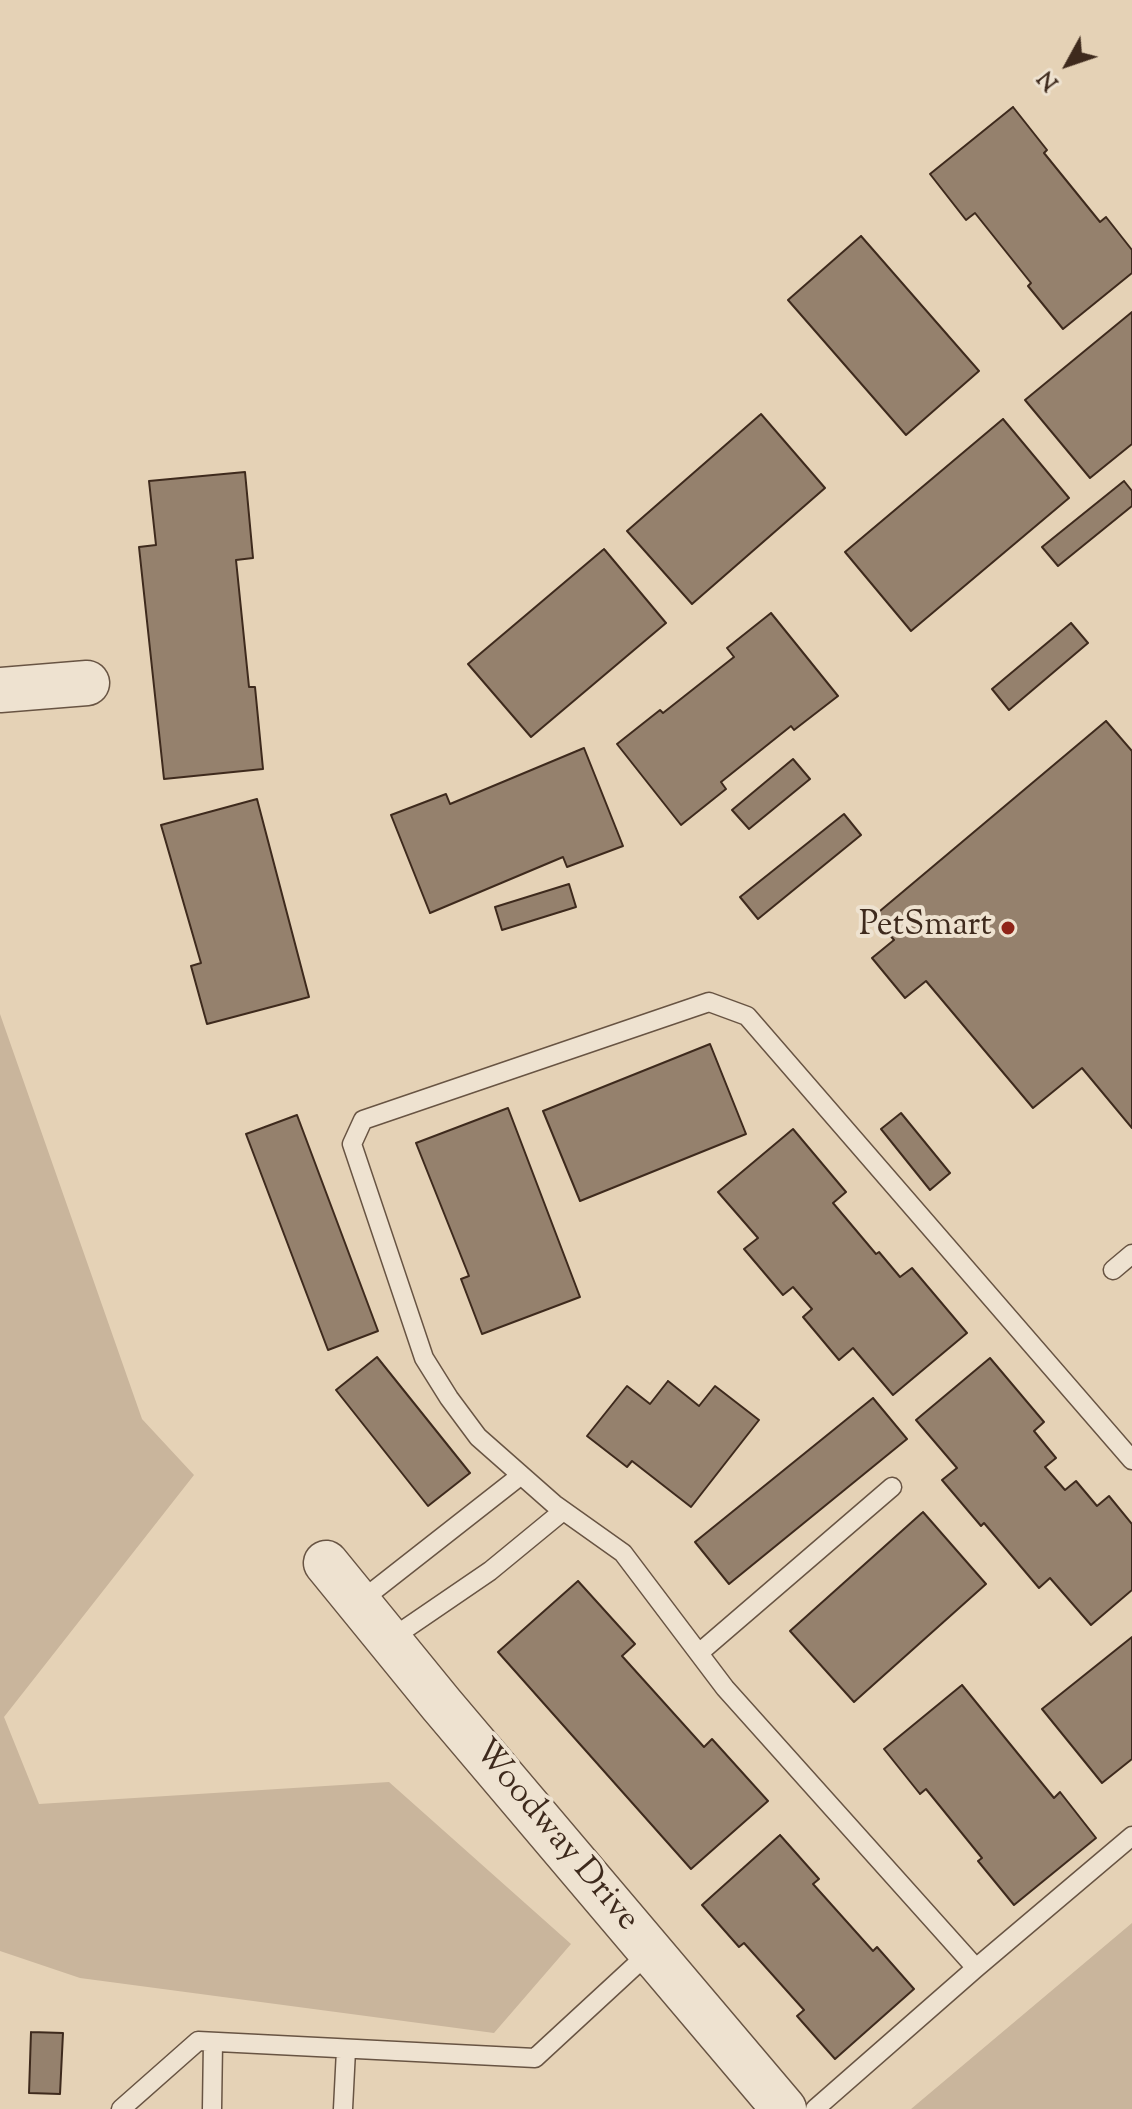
<!DOCTYPE html>
<style>
body{margin:0}
#map{position:relative;width:1132px;height:2109px;overflow:hidden;background:#e5d2b6;font-family:"Sorts Mill Goudy",serif}
canvas{display:block}
.north{position:absolute;left:1028px;top:24px;width:80px;height:80px;-webkit-text-stroke:6px #eee2d0;paint-order:stroke;rotate:230deg;font-size:22px;font-weight:700;line-height:32px;text-align:center;color:#3e2a1d}
.north::after{content:'';display:block;margin:auto;width:28px;height:36px;background:#3e2a1d;clip-path:polygon(50% 0,100% 100%,50% 72%,0 100%)}
</style>
<div id="map">
<canvas width="1132" height="2109"></canvas>
<div class="north">N</div>
</div>
<script>
const ctx = document.querySelector('canvas').getContext('2d');
ctx.lineJoin = 'round';
function fill(path, color) {
  ctx.fillStyle = color;
  ctx.fill(path, 'evenodd');
}
function toPath(rows) {
  const path = new Path2D();
  for (const r of rows) {
    path.moveTo(r[0], r[1]);
    for (let i = 2; i < r.length; i += 2) path.lineTo(r[i], r[i + 1]);
  }
  return path;
}
function trace(path, color, width, dash) {
  ctx.strokeStyle = color;
  ctx.lineWidth = width;
  ctx.lineCap = dash ? 'butt' : 'round';
  ctx.setLineDash(dash || []);
  ctx.stroke(path);
}
function drawText(font, color, halo, rows, align = 'center') {
  ctx.font = font + ' "Sorts Mill Goudy",serif';
  ctx.lineWidth = 8;
  ctx.setLineDash([]);
  ctx.textBaseline = 'middle';
  ctx.strokeStyle = halo;
  ctx.fillStyle = color;
  for (const [text, x, y, turn = 0] of rows) {
    ctx.save();
    ctx.translate(x, y);
    ctx.rotate((+turn || 0) * Math.PI / 180);
    ctx.textAlign = isNaN(turn) ? turn : align;
    if (halo) ctx.strokeText(text, 0, 0);
    ctx.fillText(text, 0, 0);
    ctx.restore();
  }
}
const green = toPath([
 [0,1014,142,1419,194,1475,4,1717,39,1804,389,1782,571,1944,494,2033,80,1978,0,1951],
 [1132,1923,1132,2109,911,2109]
]);
const building = toPath([
 [1013,107,1047,150,1044,153,1100,222,1106,217,1132,250,1132,273,1063,329,1028,286,1031,283,975,213,966,220,930,174,1013,107],
 [861,236,979,371,906,435,788,300,861,236],
 [1132,312,1132,444,1090,478,1025,400,1132,312],
 [761,414,825,488,692,604,627,531,761,414],
 [1003,419,1069,498,911,631,845,552,1003,419],
 [245,472,253,558,236,560,249,687,255,687,263,769,164,779,139,547,156,545,149,481,245,472],
 [1124,481,1132,491,1132,506,1058,566,1042,547,1124,481],
 [604,549,666,623,531,737,468,664,604,549],
 [771,613,838,696,794,730,791,726,721,782,726,789,681,825,617,744,660,710,663,713,734,657,727,648,771,613],
 [1071,623,1088,643,1009,710,992,689,1071,623],
 [1106,721,1132,751,1132,1128,1082,1068,1033,1108,926,981,905,998,872,958,894,940,874,916,1106,721],
 [584,748,623,846,567,867,563,857,430,913,391,815,446,794,450,804,584,748],
 [793,759,810,779,749,829,732,810,793,759],
 [257,799,309,997,207,1024,191,966,201,963,161,825,257,799],
 [844,814,861,835,758,919,740,897,844,814],
 [569,884,576,907,502,930,495,907,569,884],
 [710,1044,746,1134,580,1201,543,1111,710,1044],
 [508,1108,580,1297,482,1334,461,1279,469,1276,416,1143,508,1108],
 [901,1113,950,1173,930,1190,881,1129,901,1113],
 [297,1115,378,1331,328,1350,246,1134,297,1115],
 [793,1129,846,1192,833,1203,876,1254,879,1252,900,1277,912,1268,967,1333,893,1395,853,1348,839,1360,803,1317,812,1309,793,1287,783,1295,744,1249,758,1238,718,1192,793,1129],
 [377,1357,470,1473,428,1506,336,1390,377,1357],
 [990,1358,1044,1422,1034,1431,1056,1458,1045,1467,1065,1490,1076,1481,1097,1506,1109,1496,1132,1524,1132,1590,1091,1625,1050,1578,1039,1588,984,1523,981,1526,942,1480,957,1468,916,1420,990,1358],
 [668,1381,699,1406,715,1386,759,1420,691,1507,632,1461,627,1467,587,1436,627,1386,650,1404,668,1381],
 [873,1398,907,1439,729,1584,695,1542,873,1398],
 [923,1512,986,1584,854,1702,790,1631,923,1512],
 [578,1581,635,1644,622,1656,704,1747,712,1739,768,1801,691,1869,498,1652,578,1581],
 [1132,1637,1132,1759,1102,1783,1042,1709,1132,1637],
 [962,1685,1054,1798,1060,1792,1096,1838,1014,1905,978,1861,982,1858,926,1789,920,1794,884,1749,962,1685],
 [780,1835,819,1879,813,1884,873,1951,877,1947,914,1989,835,2059,797,2016,804,2010,744,1943,739,1947,702,1905,780,1835],
 [31,2032,63,2033,60,2094,29,2093,31,2032]
]);
const service = toPath([
 [1113,1270,1132,1254],
 [358,1603,520,1476],
 [389,1640,490,1571,563,1511],
 [699,1653,892,1487],
 [976,1968,725,1688,623,1553,554,1504,478,1437,449,1398,424,1358,352,1144,363,1120,709,1002,747,1016,1132,1460],
 [121,2109,198,2041,535,2058,651,1951],
 [212,2109,213,2042],
 [343,2109,346,2050],
 [815,2109,976,1968,1132,1836]
]);
const tertiary = toPath([
 [0,690,87,683],
 [326,1563,441,1704,784,2109]
]);
const markers = [
 [1008,928,8,"#8f2418"]
];
const poiNames = [
 ["PetSmart",992,928]
];
const streetNames = [
 ["Woodway Drive",554,1837,50]
];
fill(green, '#c9b59c');
fill(building, '#95816d');
trace(building, '#3e2a1d', 2);
trace(service, '#685443', 21);
trace(tertiary, '#685443', 47);
trace(service, '#eee2d0', 18);
trace(tertiary, '#eee2d0', 44);
for (const [x, y, r, color] of markers) {
  const dot = new Path2D();
  dot.arc(x, y, r, 0, 2 * Math.PI);
  ctx.fillStyle = color;
  ctx.fill(dot);
  trace(dot, '#eee2d0', 3);
}
drawText('34px', '#3e2a1d', '#eee2d0', poiNames, 'right');
drawText('34px', '#3e2a1d', '#eee2d0', streetNames);
</script>
